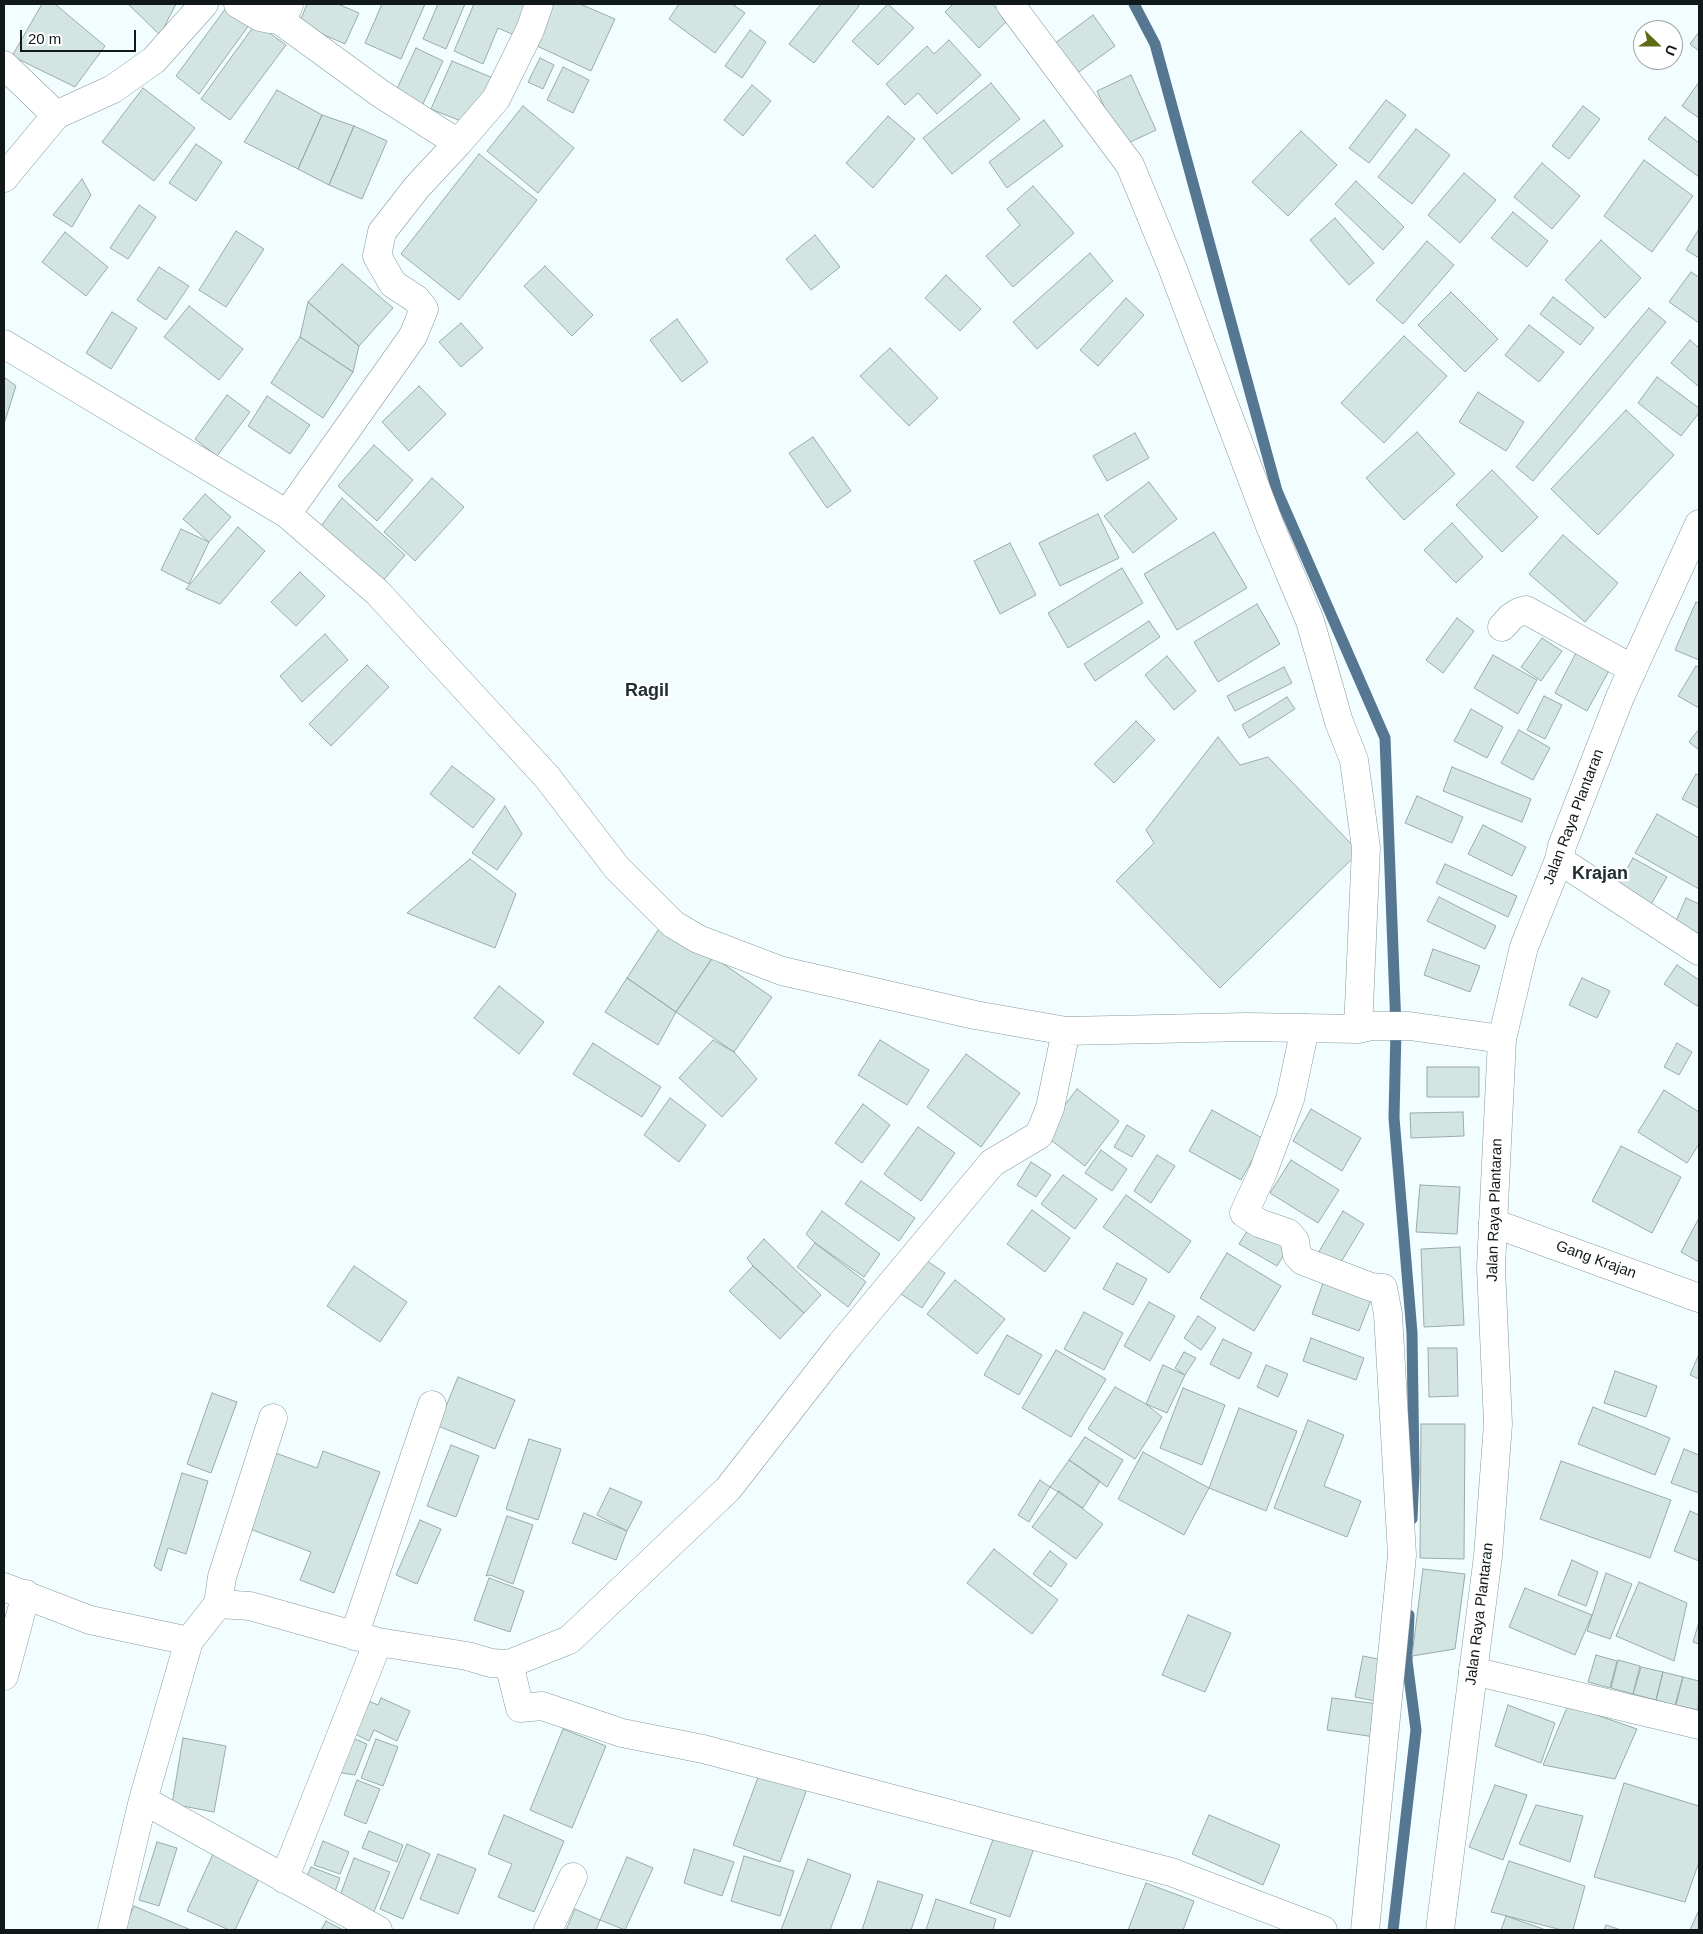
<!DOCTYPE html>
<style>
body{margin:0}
#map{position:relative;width:1703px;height:1934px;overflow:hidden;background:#f1fdff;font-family:Helvetica,sans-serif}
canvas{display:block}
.frame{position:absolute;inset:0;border:5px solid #111819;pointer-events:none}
.north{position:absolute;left:1633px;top:20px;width:50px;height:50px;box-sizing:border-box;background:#fff;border:1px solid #a0a3a3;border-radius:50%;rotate:112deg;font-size:14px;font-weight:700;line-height:20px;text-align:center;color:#111819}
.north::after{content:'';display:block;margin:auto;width:18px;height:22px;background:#606c14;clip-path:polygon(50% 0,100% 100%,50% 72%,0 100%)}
.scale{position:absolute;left:20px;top:30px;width:116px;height:22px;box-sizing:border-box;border:2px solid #111819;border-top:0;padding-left:6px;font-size:15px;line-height:18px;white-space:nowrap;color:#111819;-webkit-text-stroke:4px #fff;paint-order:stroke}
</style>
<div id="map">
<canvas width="1703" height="1934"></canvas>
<div class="frame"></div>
<div class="north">U</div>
<div class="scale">20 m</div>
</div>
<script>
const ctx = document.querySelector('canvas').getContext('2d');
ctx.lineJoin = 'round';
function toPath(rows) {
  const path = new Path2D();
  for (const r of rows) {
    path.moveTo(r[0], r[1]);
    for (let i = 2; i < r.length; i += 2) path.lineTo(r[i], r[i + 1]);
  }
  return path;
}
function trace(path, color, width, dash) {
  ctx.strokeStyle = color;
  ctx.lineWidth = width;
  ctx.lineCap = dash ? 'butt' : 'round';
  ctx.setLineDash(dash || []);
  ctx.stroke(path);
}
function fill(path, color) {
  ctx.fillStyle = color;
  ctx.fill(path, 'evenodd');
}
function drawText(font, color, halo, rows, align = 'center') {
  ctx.font = font + ' Helvetica,sans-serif';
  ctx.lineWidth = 5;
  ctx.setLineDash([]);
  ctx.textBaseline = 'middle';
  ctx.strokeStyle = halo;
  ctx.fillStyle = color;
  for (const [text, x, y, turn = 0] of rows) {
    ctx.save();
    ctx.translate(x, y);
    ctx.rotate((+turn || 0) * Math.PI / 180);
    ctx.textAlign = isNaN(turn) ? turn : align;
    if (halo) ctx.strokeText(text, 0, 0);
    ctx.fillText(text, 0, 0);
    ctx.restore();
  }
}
const stream = toPath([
 [1134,4,1155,44,1277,491,1385,738,1396,1029,1394,1118,1412,1333,1414,1473,1412,1519],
 [1393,1930,1416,1730,1407,1661,1409,1615]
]);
const building = toPath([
 [42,4,55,4,105,46,75,87,12,56,42,4],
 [128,4,176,4,160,35,128,4],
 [307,4,338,4,359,13,345,44,299,24,307,4],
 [382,4,425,4,401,59,365,43,382,4],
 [438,4,465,4,446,49,423,39,438,4],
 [474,4,536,4,521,38,498,28,483,64,454,51,474,4],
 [554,4,580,4,615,19,591,71,535,45,554,4],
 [679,4,732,4,745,13,715,53,669,19,679,4],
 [821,4,856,4,859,6,814,63,789,44,821,4],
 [888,4,914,28,878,65,852,41,888,4],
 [953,4,992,4,1008,20,979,48,945,12,953,4],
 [226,8,249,25,199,94,176,76,226,8],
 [1093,15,1115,46,1076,74,1054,44,1093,15],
 [256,23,286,45,230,120,201,99,256,23],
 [750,30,766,42,742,78,725,66,750,30],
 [1699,32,1699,51,1690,44,1699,32],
 [949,40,981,75,937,114,918,93,905,105,886,84,927,46,934,54,949,40],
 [416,48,443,61,422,106,395,93,416,48],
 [540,58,554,65,543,89,528,82,540,58],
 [452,61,493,78,473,126,431,109,452,61],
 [563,67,589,80,573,113,547,100,563,67],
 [1131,75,1156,130,1122,146,1097,91,1131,75],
 [1699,82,1699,118,1682,106,1699,82],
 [991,83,1020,119,952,174,923,138,991,83],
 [752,85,771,101,743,136,724,120,752,85],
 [143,88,195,128,154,181,102,142,143,88],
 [277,90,322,115,298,169,244,142,277,90],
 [1386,100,1406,115,1369,163,1349,148,1386,100],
 [523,106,574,148,538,193,487,151,523,106],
 [1583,106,1600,119,1569,159,1552,146,1583,106],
 [322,115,354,126,329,185,298,169,322,115],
 [888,116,915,139,873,188,846,163,888,116],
 [1665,117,1699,143,1699,177,1648,139,1665,117],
 [1044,120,1063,146,1007,188,989,162,1044,120],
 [354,126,387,141,362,199,329,185,354,126],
 [1416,129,1450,155,1412,204,1378,177,1416,129],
 [1301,131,1337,165,1288,216,1252,182,1301,131],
 [196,144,222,162,196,201,169,183,196,144],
 [479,154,537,200,459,300,401,254,479,154],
 [1644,160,1693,196,1652,252,1604,216,1644,160],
 [1542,163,1580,196,1552,229,1514,197,1542,163],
 [1464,173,1496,200,1460,243,1428,215,1464,173],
 [82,179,91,195,72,227,53,215,82,179],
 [1356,181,1404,227,1383,250,1335,204,1356,181],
 [1033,186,1074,233,1013,287,986,256,1020,225,1007,209,1033,186],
 [139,205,156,217,128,259,110,248,139,205],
 [1513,212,1548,241,1527,267,1491,238,1513,212],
 [1335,218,1374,263,1349,285,1310,240,1335,218],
 [1699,229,1699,258,1686,250,1699,229],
 [236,231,264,249,226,307,199,290,236,231],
 [65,232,108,267,86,296,42,262,65,232],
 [815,235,840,267,811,290,786,259,815,235],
 [1601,240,1641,278,1605,318,1565,280,1601,240],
 [1427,241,1454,265,1403,324,1376,300,1427,241],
 [1090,253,1113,281,1037,349,1013,322,1090,253],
 [342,264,393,308,359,346,308,302,342,264],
 [545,266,593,315,572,336,524,286,545,266],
 [159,267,189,286,166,320,137,300,159,267],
 [1691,272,1699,277,1699,323,1669,302,1691,272],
 [946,275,981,309,960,331,925,298,946,275],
 [1451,292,1498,339,1465,372,1418,325,1451,292],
 [1553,297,1594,328,1580,345,1540,314,1553,297],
 [1126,298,1144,315,1098,366,1080,350,1126,298],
 [308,302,359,346,353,372,300,337,308,302],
 [189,306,243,349,219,380,164,337,189,306],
 [1649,308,1666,322,1533,481,1516,467,1649,308],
 [112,312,137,328,111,369,86,353,112,312],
 [677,319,708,362,682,382,650,340,677,319],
 [461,323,483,348,461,367,439,342,461,323],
 [1529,325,1564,352,1539,382,1505,355,1529,325],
 [1404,336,1447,376,1384,443,1341,403,1404,336],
 [300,337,353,372,323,418,271,383,300,337],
 [1690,340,1699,348,1699,384,1698,386,1671,363,1690,340],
 [890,348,938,398,909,426,860,376,890,348],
 [4,377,16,386,4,424,4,377],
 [1657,377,1699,408,1699,413,1681,436,1638,403,1657,377],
 [419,386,446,414,409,451,382,422,419,386],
 [1478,392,1524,422,1506,451,1459,422,1478,392],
 [227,395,250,412,217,456,195,439,227,395],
 [267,396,310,425,290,454,248,426,267,396],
 [1626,410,1674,455,1598,535,1551,489,1626,410],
 [1417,432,1455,474,1404,520,1366,478,1417,432],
 [1135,433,1149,458,1107,481,1093,456,1135,433],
 [813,437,851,491,827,508,789,453,813,437],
 [374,445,413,480,377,521,338,486,374,445],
 [1492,470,1538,517,1502,552,1456,505,1492,470],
 [432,478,464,507,415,561,384,532,432,478],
 [1149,482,1177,519,1133,553,1104,516,1149,482],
 [205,494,231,517,209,542,183,519,205,494],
 [342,498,405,555,381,583,321,526,342,498],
 [1098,514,1119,558,1060,586,1039,543,1098,514],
 [1452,523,1483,557,1456,583,1424,550,1452,523],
 [238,527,265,551,220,604,186,589,238,527],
 [181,529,209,542,189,584,161,570,181,529],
 [1214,532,1247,588,1177,630,1144,574,1214,532],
 [1563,535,1618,583,1585,622,1529,574,1563,535],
 [1010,543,1036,595,1000,614,974,561,1010,543],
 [1122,568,1143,603,1068,648,1048,613,1122,568],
 [300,572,325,596,296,626,271,602,300,572],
 [1696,602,1699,604,1699,660,1675,650,1696,602],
 [1257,604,1280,644,1218,682,1194,642,1257,604],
 [1457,618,1474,631,1443,673,1426,660,1457,618],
 [1149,621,1160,637,1095,681,1084,664,1149,621],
 [325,634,348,660,302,702,280,676,325,634],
 [1542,638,1562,651,1541,681,1521,667,1542,638],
 [1577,651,1610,669,1587,711,1555,693,1577,651],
 [1493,655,1537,680,1518,714,1474,688,1493,655],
 [1167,656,1196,691,1174,710,1145,675,1167,656],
 [367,665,389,687,331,746,309,724,367,665],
 [1696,666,1699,668,1699,708,1678,696,1696,666],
 [1284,667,1292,683,1235,711,1227,696,1284,667],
 [1544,696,1562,705,1545,739,1527,730,1544,696],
 [1287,697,1295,709,1249,738,1242,725,1287,697],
 [1471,709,1503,727,1487,758,1454,741,1471,709],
 [1136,721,1155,740,1114,783,1094,764,1136,721],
 [1699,729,1699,750,1689,742,1699,729],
 [1519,730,1550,748,1533,780,1501,763,1519,730],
 [1218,737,1240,765,1268,757,1359,852,1220,988,1116,881,1154,843,1146,830,1218,737],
 [452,766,495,799,473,828,430,794,452,766],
 [1452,767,1531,799,1522,822,1443,791,1452,767],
 [1696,774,1699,776,1699,808,1682,799,1696,774],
 [1417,796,1463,817,1452,843,1405,823,1417,796],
 [505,806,522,834,497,870,472,853,505,806],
 [1657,814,1699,838,1699,889,1635,853,1657,814],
 [1483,825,1526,847,1512,876,1468,854,1483,825],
 [1633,858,1667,877,1647,911,1614,892,1633,858],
 [470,859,516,894,495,948,407,913,470,859],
 [1445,864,1517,896,1508,917,1436,883,1445,864],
 [1439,897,1496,926,1485,949,1427,921,1439,897],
 [1686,898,1699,904,1699,938,1674,926,1686,898],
 [662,924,713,957,676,1012,627,978,662,924],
 [1433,949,1480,966,1470,992,1424,975,1433,949],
 [713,957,772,997,734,1052,676,1012,713,957],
 [1677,965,1699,980,1699,1003,1697,1006,1664,984,1677,965],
 [627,978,676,1012,658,1045,605,1012,627,978],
 [1582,978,1610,991,1597,1018,1569,1005,1582,978],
 [499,986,544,1022,519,1054,474,1018,499,986],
 [713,1040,734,1052,757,1079,722,1117,679,1078,713,1040],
 [880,1040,929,1070,907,1105,858,1075,880,1040],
 [593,1043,661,1087,642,1117,573,1074,593,1043],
 [1677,1043,1692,1052,1679,1075,1664,1067,1677,1043],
 [966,1054,1020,1093,981,1147,927,1107,966,1054],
 [1427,1067,1479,1067,1479,1097,1427,1097,1427,1067],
 [1077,1089,1119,1121,1085,1166,1043,1134,1077,1089],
 [1664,1090,1699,1112,1699,1144,1687,1163,1638,1132,1664,1090],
 [670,1098,706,1125,679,1162,644,1135,670,1098],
 [863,1104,890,1125,862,1163,835,1143,863,1104],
 [1311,1109,1361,1138,1342,1171,1293,1141,1311,1109],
 [1212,1110,1264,1139,1241,1180,1189,1151,1212,1110],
 [1463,1112,1464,1136,1411,1138,1410,1113,1463,1112],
 [1127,1125,1145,1136,1132,1157,1114,1147,1127,1125],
 [918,1127,955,1153,921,1201,884,1174,918,1127],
 [1621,1146,1681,1177,1652,1233,1592,1201,1621,1146],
 [1101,1150,1127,1169,1112,1191,1085,1173,1101,1150],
 [1157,1155,1175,1166,1151,1203,1134,1191,1157,1155],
 [1291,1160,1339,1190,1318,1223,1270,1193,1291,1160],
 [1031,1162,1051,1175,1036,1197,1017,1185,1031,1162],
 [1063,1175,1097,1199,1075,1229,1041,1204,1063,1175],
 [861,1181,915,1218,899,1241,845,1204,861,1181],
 [1420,1185,1460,1187,1457,1234,1416,1232,1420,1185],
 [1126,1195,1191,1241,1169,1273,1103,1227,1126,1195],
 [1032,1210,1070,1238,1045,1272,1007,1244,1032,1210],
 [822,1211,880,1254,864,1277,815,1243,806,1234,822,1211],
 [1343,1211,1364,1224,1338,1267,1317,1255,1343,1211],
 [1699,1218,1699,1262,1681,1252,1699,1218],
 [1254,1220,1291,1243,1277,1266,1239,1244,1254,1220],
 [764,1239,821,1295,804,1313,753,1266,747,1258,764,1239],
 [815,1243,866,1282,848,1307,797,1267,815,1243],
 [1460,1247,1464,1325,1424,1327,1421,1249,1460,1247],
 [1227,1253,1281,1286,1254,1331,1200,1298,1227,1253],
 [921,1257,945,1273,922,1308,898,1292,921,1257],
 [1117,1263,1147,1279,1133,1305,1103,1289,1117,1263],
 [354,1266,407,1302,380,1342,327,1306,354,1266],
 [753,1266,804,1313,780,1339,729,1291,753,1266],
 [955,1280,1005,1319,977,1354,927,1314,955,1280],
 [1323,1283,1371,1300,1359,1331,1312,1314,1323,1283],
 [1149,1302,1175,1316,1150,1361,1124,1346,1149,1302],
 [1084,1312,1123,1333,1104,1370,1064,1349,1084,1312],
 [1198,1316,1216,1328,1201,1350,1184,1338,1198,1316],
 [1007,1335,1042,1355,1019,1395,984,1375,1007,1335],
 [1311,1338,1364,1358,1356,1380,1303,1361,1311,1338],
 [1223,1339,1252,1353,1239,1379,1210,1364,1223,1339],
 [1428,1348,1457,1348,1458,1396,1429,1397,1428,1348],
 [1056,1350,1106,1379,1071,1437,1022,1408,1056,1350],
 [1184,1352,1196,1358,1185,1375,1175,1368,1184,1352],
 [1699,1354,1699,1379,1690,1375,1699,1354],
 [1163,1365,1185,1375,1167,1413,1146,1404,1163,1365],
 [1266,1365,1288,1374,1278,1397,1257,1387,1266,1365],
 [1615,1371,1657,1386,1646,1417,1604,1403,1615,1371],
 [458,1377,515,1400,495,1449,438,1426,458,1377],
 [1115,1387,1146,1404,1162,1417,1135,1459,1088,1429,1115,1387],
 [1183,1388,1225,1405,1202,1465,1160,1448,1183,1388],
 [212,1393,237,1402,211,1473,187,1464,212,1393],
 [1593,1407,1670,1438,1655,1475,1578,1444,1593,1407],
 [1239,1408,1297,1431,1266,1511,1209,1488,1239,1408],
 [1308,1420,1344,1435,1324,1486,1361,1501,1347,1537,1274,1508,1308,1420],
 [1421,1424,1465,1424,1464,1559,1420,1558,1421,1424],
 [1085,1437,1123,1460,1107,1487,1069,1460,1085,1437],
 [529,1439,561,1449,538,1520,506,1509,529,1439],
 [451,1445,479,1456,456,1517,427,1506,451,1445],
 [1684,1449,1699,1455,1699,1493,1671,1483,1684,1449],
 [270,1451,317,1468,323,1451,380,1472,334,1593,300,1580,311,1552,242,1526,270,1451],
 [1143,1452,1209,1488,1184,1535,1118,1499,1143,1452],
 [1069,1460,1100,1481,1083,1508,1050,1487,1069,1460],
 [1561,1461,1671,1500,1650,1558,1540,1519,1561,1461],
 [182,1473,208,1481,186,1554,168,1548,161,1571,154,1566,182,1473],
 [1040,1480,1050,1487,1029,1522,1018,1515,1040,1480],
 [610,1488,642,1502,627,1531,597,1515,610,1488],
 [1059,1491,1103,1524,1076,1559,1032,1527,1059,1491],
 [1690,1511,1699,1515,1699,1561,1674,1551,1690,1511],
 [584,1513,627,1531,616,1560,572,1543,584,1513],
 [507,1516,533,1525,513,1584,490,1575,486,1576,507,1516],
 [420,1520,441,1529,417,1584,396,1575,420,1520],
 [994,1549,1058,1600,1032,1634,967,1583,994,1549],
 [1050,1551,1067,1564,1051,1587,1033,1574,1050,1551],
 [1572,1560,1598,1572,1586,1606,1558,1595,1572,1560],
 [1423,1569,1465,1574,1455,1649,1412,1656,1423,1569],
 [1606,1573,1632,1584,1610,1639,1587,1631,1606,1573],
 [489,1578,524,1591,510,1632,474,1620,489,1578],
 [1639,1582,1687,1603,1674,1661,1616,1636,1639,1582],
 [1525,1588,1592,1615,1575,1655,1509,1627,1525,1588],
 [1188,1615,1231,1633,1205,1692,1162,1675,1188,1615],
 [1699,1622,1699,1644,1693,1642,1699,1622],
 [1596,1655,1617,1661,1610,1688,1588,1682,1596,1655],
 [1363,1656,1383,1660,1375,1701,1355,1697,1363,1656],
 [1618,1660,1640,1666,1633,1694,1611,1688,1618,1660],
 [1641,1667,1663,1672,1656,1700,1633,1694,1641,1667],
 [1663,1672,1683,1677,1675,1705,1656,1700,1663,1672],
 [1683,1677,1699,1681,1698,1710,1676,1705,1683,1677],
 [381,1698,410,1711,397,1741,374,1730,369,1741,349,1731,364,1699,378,1705,381,1698],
 [1332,1698,1379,1704,1375,1737,1327,1730,1332,1698],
 [1508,1705,1555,1723,1541,1763,1495,1746,1508,1705],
 [1568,1705,1637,1729,1615,1779,1543,1765,1568,1705],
 [563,1729,606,1746,572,1828,530,1810,563,1729],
 [350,1737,367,1744,355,1775,336,1772,350,1737],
 [183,1738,226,1746,214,1812,172,1804,183,1738],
 [376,1739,398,1747,383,1786,361,1778,376,1739],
 [760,1772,807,1789,780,1862,733,1845,760,1772],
 [357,1780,380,1789,366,1824,344,1815,357,1780],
 [1624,1783,1699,1806,1699,1862,1685,1902,1594,1877,1624,1783],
 [1495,1785,1527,1795,1503,1860,1469,1847,1495,1785],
 [1536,1805,1583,1816,1570,1862,1519,1844,1536,1805],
 [504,1815,564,1841,534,1912,498,1897,512,1864,488,1854,504,1815],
 [1209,1815,1280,1845,1263,1885,1192,1854,1209,1815],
 [369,1831,403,1845,397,1862,362,1848,369,1831],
 [996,1831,1035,1845,1010,1917,970,1903,996,1831],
 [323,1841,349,1852,340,1874,314,1865,323,1841],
 [157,1842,177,1848,159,1906,139,1900,157,1842],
 [407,1844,430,1854,403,1919,380,1909,407,1844],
 [694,1849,734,1862,722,1896,684,1883,694,1849],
 [213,1854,260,1876,235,1930,229,1930,187,1911,213,1854],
 [438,1854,476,1869,458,1914,420,1899,438,1854],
 [744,1856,794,1871,780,1916,731,1901,744,1856],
 [627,1857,653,1868,625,1930,600,1920,627,1857],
 [354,1858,390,1872,373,1914,338,1901,354,1858],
 [808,1859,851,1875,830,1930,781,1930,808,1859],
 [1509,1861,1585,1886,1573,1930,1562,1930,1491,1912,1509,1861],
 [311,1867,340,1878,333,1897,303,1885,311,1867],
 [878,1881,923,1895,911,1930,862,1930,878,1881],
 [1146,1883,1194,1901,1183,1930,1128,1930,1146,1883],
 [936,1899,996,1919,993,1930,926,1930,936,1899],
 [134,1906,191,1930,124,1930,134,1906],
 [575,1909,600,1920,596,1930,566,1930,575,1909],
 [1699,1910,1699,1930,1690,1930,1699,1910],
 [1506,1916,1546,1930,1501,1930,1506,1916],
 [326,1921,343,1930,321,1930,326,1921],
 [1606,1925,1621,1930,1604,1930,1606,1925]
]);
const minor = toPath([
 [238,4,260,17,270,19,278,19,285,13,289,5],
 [1010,4,1130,165,1172,267,1270,526,1310,621,1339,722,1354,760,1366,848,1358,1029],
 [278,19,381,94,458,143],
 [4,65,56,115],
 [4,178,56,115,113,89,154,60,204,4],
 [4,344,287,514,377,592,547,777,617,868,673,924,698,939,782,971,975,1015,1066,1031,1247,1027,1358,1029,1371,1026,1409,1026,1502,1039],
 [287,514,413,336,424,309,416,299,393,284,377,256,382,232,417,187,458,143,496,99,530,30,539,4],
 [1502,627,1511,617,1519,612,1526,610,1633,669],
 [1559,860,1699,951],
 [1305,1028,1290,1099,1263,1172,1244,1213,1259,1223,1288,1233,1295,1241,1297,1255,1303,1261,1371,1287,1383,1288,1388,1314,1402,1555,1365,1930],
 [1493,1223,1699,1298],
 [4,1587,90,1620,189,1641,218,1604,250,1606,378,1642,467,1656,491,1663,509,1664,569,1640,728,1489,841,1344,992,1163,1039,1135,1050,1108,1066,1031],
 [218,1604,222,1577,273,1418],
 [354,1636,432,1405],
 [509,1664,520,1708,542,1706,622,1733,703,1749,1171,1872,1323,1930],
 [1473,1671,1699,1725],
 [4,1676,26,1594],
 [143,1800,378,1930],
 [284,1879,378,1642],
 [112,1930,143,1800,189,1641],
 [548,1930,573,1877]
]);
const major = toPath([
 [1440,1930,1488,1556,1498,1424,1491,1267,1502,1039,1524,947,1559,860,1562,846,1620,697,1699,524]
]);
const streetNames = [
 ["Jalan Raya Plantaran",1574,817,-69],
 ["Jalan Raya Plantaran",1495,1210,-88],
 ["Gang Krajan",1596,1260,20],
 ["Jalan Raya Plantaran",1480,1614,-83]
];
const quarterNames = [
 ["Ragil",647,691],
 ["Krajan",1600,874]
];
trace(stream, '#567791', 11);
fill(building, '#d2e5e3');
trace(building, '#99acaa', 1);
trace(minor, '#889a9c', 29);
trace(major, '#889a9c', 29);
trace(minor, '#fff', 28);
trace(major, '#fff', 28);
drawText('15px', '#111819', '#fff', streetNames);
drawText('bold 18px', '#202f31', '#fff', quarterNames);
</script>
